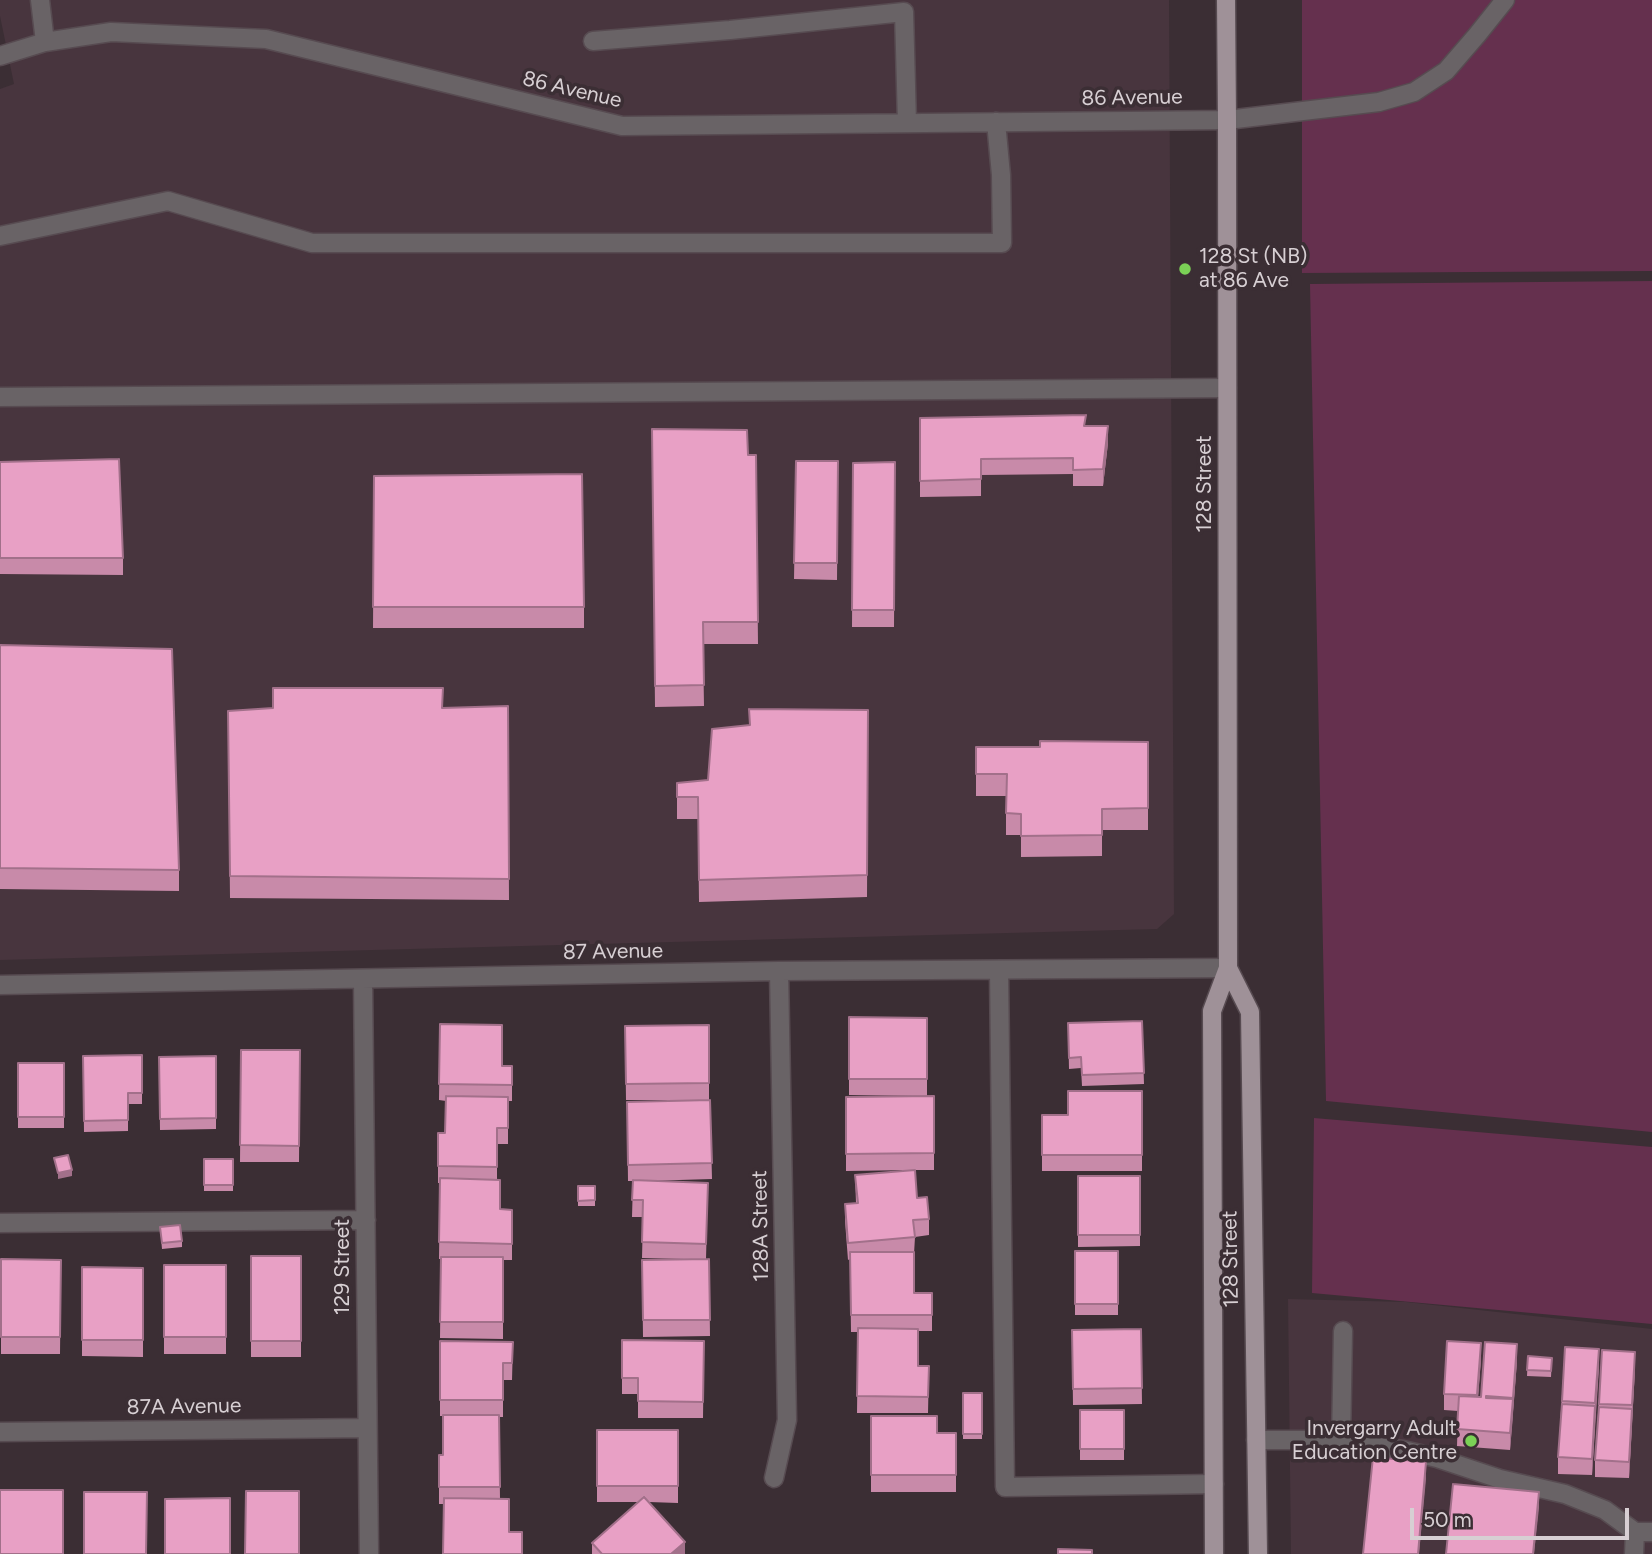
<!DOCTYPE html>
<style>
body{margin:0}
#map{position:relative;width:1652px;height:1554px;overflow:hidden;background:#3b2e34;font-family:Figtree,sans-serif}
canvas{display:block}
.scale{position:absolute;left:1410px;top:1508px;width:219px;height:32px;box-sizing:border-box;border:4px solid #d7cfd3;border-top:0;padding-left:9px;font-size:21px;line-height:24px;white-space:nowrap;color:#d7cfd3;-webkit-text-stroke:5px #3b2e34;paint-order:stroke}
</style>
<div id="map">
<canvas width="1652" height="1554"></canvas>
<div class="scale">50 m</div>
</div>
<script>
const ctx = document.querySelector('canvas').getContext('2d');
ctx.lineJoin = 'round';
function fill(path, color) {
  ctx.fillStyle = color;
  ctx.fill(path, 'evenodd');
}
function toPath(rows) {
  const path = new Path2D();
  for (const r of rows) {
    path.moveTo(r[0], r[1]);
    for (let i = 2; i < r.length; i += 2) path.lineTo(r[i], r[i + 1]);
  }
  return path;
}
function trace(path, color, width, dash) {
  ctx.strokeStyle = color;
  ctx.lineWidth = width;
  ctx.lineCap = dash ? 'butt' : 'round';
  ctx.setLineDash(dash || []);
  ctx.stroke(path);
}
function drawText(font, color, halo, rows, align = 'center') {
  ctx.font = font + ' Figtree,sans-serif';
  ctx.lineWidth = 7;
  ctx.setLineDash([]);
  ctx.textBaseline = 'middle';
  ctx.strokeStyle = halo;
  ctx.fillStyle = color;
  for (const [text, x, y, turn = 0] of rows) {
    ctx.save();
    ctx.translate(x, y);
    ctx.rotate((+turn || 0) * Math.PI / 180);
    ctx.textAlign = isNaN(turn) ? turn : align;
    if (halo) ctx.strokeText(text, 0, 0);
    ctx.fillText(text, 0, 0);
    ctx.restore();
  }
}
const built = toPath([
 [0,0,1169,0,1174,914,1157,929,0,960,0,89,14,84,0,16],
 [1288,1299,1406,1302,1652,1329,1652,1554,1291,1554]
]);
const green = toPath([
 [1302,0,1652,0,1652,271,1302,273],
 [1652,281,1652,1132,1326,1101,1310,284],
 [1314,1118,1652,1147,1652,1324,1312,1293]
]);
const minor = toPath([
 [40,0,45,42],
 [593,41,730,30,904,12,907,123],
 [0,56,45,42,111,32,266,39,622,126,1227,120,1379,102,1414,92,1446,71,1477,35,1505,0],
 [0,236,168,201,312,243,1002,243,1001,175,996,122],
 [0,397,1227,388],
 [999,970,1005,1487,1214,1484],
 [363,980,369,1554],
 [0,985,779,971,1228,968],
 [0,1223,366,1220],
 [0,1432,367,1428],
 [1256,1440,1314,1440,1403,1450,1437,1458,1500,1479,1565,1494,1605,1510,1635,1532],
 [1341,1443,1343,1331],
 [774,1478,787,1420,779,971],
 [1634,1554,1635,1532,1652,1532]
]);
const major = toPath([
 [1228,968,1250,1012,1258,1554],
 [1214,1554,1212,1011,1228,968,1227,120,1226,0]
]);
const wall = toPath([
 [920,418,1086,426,1108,443,1103,486,1073,486,1073,474,981,475,981,496,920,497],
 [652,429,748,455,756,455,758,644,703,644,704,706,655,707],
 [796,461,838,461,837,580,794,579],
 [0,462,123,558,123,575,0,574],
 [895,462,894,627,852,627,853,463],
 [374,476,584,607,584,628,373,628],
 [0,645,179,870,179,891,0,889],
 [508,706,509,900,230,898,228,711,443,708],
 [749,709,868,710,867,897,699,902,698,819,677,819,677,783,708,780,749,725],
 [1148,742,1148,830,1102,830,1102,856,1021,857,1021,835,1006,835,1006,796,976,796,976,747,1040,747],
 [849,1017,927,1018,927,1096,849,1095],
 [1142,1021,1144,1084,1082,1086,1081,1068,1069,1069,1068,1023],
 [440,1024,502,1066,512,1066,512,1101,508,1101,508,1144,497,1144,497,1180,500,1209,512,1210,512,1260,503,1260,503,1339,440,1338,441,1259,439,1259,440,1183,438,1183,438,1133,445,1133,446,1101,439,1100],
 [709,1025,709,1100,626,1100,625,1026],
 [241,1050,300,1050,299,1162,240,1162],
 [142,1055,142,1104,128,1104,128,1131,84,1132,83,1056],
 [216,1056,216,1129,160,1130,159,1057],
 [18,1063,64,1063,64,1128,18,1128],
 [1142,1091,1142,1171,1042,1171,1042,1115,1068,1115],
 [934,1096,934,1170,915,1170,917,1198,929,1219,929,1235,915,1237,914,1254,914,1293,932,1293,932,1331,918,1331,918,1366,929,1366,928,1413,857,1413,858,1332,851,1332,850,1259,848,1260,845,1221,845,1204,856,1203,855,1175,914,1170,846,1171,846,1097],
 [710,1100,712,1179,646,1181,708,1183,706,1259,709,1259,710,1336,643,1337,642,1260,684,1259,642,1258,643,1217,632,1217,633,1181,628,1181,627,1102],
 [204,1159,233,1159,233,1191,204,1191],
 [1078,1176,1140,1176,1140,1246,1078,1247],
 [578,1186,595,1186,595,1206,578,1206],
 [160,1227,182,1241,182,1247,162,1249],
 [1075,1251,1118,1251,1118,1315,1075,1315],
 [251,1256,301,1256,301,1357,251,1357],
 [1,1259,61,1260,60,1354,1,1354],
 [164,1265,226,1265,226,1354,164,1354],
 [82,1267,143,1268,143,1357,82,1356],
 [1141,1329,1142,1404,1073,1405,1072,1330],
 [622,1340,704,1341,703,1418,638,1418,638,1394,622,1394],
 [440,1341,513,1342,512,1380,503,1380,503,1417,499,1417,500,1499,509,1532,522,1554,444,1504,439,1504,439,1455,443,1455,443,1416,440,1416],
 [1565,1347,1599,1366,1592,1475,1558,1474,1558,1457],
 [1602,1350,1635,1369,1629,1478,1595,1477,1595,1460],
 [1528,1356,1552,1358,1551,1377,1527,1376],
 [1481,1359,1478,1397,1481,1397,1517,1361,1510,1450,1457,1446,1458,1411,1444,1410,1444,1394],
 [963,1393,982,1393,982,1439,963,1439],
 [1080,1410,1124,1410,1124,1460,1080,1460],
 [871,1416,937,1433,956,1433,956,1492,871,1492],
 [597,1430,678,1430,678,1503,649,1502,685,1554,592,1554,592,1543,638,1502,597,1502]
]);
const shadedWall = toPath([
 [1108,426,1108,443,1103,486,1103,469],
 [72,1170,72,1176,58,1179,58,1173],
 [1481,1343,1481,1359,1477,1412,1477,1395],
 [1517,1344,1517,1361,1513,1414,1513,1398],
 [1599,1349,1599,1366,1595,1419,1595,1403],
 [1635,1352,1635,1369,1632,1422,1632,1405],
 [1513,1399,1513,1416,1510,1450,1510,1433],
 [1595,1406,1595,1422,1592,1475,1592,1459],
 [1632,1409,1632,1425,1629,1478,1629,1462],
 [1426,1462,1426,1479,1419,1554,1418,1554],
 [1539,1492,1539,1508,1534,1554,1533,1554],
 [685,1542,685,1554,671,1554]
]);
const building = toPath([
 [1086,415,1084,426,1108,426,1103,469,1073,470,1073,458,981,459,981,479,920,481,920,418,1086,415],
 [652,429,747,430,748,455,756,455,758,622,703,622,704,685,655,686,652,429],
 [119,459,123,558,0,558,0,462,119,459],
 [796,461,838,461,837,563,794,563,796,461],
 [895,462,894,610,852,610,853,463,895,462],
 [582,474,584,607,373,607,374,476,582,474],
 [0,645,172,649,179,870,0,868,0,645],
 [273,688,443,688,442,708,508,706,509,879,230,876,228,711,273,708,273,688],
 [749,709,868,710,867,875,699,880,698,797,677,797,677,783,708,780,712,729,750,725,749,709],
 [1040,741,1148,742,1148,808,1102,809,1102,835,1021,836,1021,814,1006,813,1007,774,976,774,976,747,1040,747,1040,741],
 [849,1017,927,1018,927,1079,849,1079,849,1017],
 [1142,1021,1144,1073,1082,1075,1081,1057,1069,1058,1068,1023,1142,1021],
 [440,1024,502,1025,502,1066,512,1066,512,1085,439,1084,440,1024],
 [709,1025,709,1083,626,1084,625,1026,709,1025],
 [241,1050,300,1050,299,1146,240,1145,241,1050],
 [142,1055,142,1093,128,1093,128,1120,84,1121,83,1056,142,1055],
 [216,1056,216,1118,160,1119,159,1057,216,1056],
 [18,1063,64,1063,64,1117,18,1117,18,1063],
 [1068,1091,1142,1091,1142,1155,1042,1155,1042,1115,1068,1115,1068,1091],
 [446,1096,508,1097,508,1128,497,1128,497,1167,438,1166,438,1133,445,1133,446,1096],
 [934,1096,934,1153,846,1154,846,1097,934,1096],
 [710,1100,712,1163,628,1165,627,1102,710,1100],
 [68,1155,72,1170,58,1173,54,1158,68,1155],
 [204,1159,233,1159,233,1185,204,1185,204,1159],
 [915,1170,917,1198,927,1197,929,1219,913,1220,915,1237,848,1243,845,1204,858,1203,855,1175,915,1170],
 [1078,1176,1140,1176,1140,1235,1078,1235,1078,1176],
 [440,1178,500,1180,500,1209,512,1210,512,1244,439,1242,440,1178],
 [633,1180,708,1183,706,1244,642,1242,643,1200,632,1200,633,1180],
 [578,1186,595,1186,595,1200,578,1201,578,1186],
 [180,1225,182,1241,162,1243,160,1227,180,1225],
 [1075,1251,1118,1251,1118,1304,1075,1304,1075,1251],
 [850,1252,914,1252,914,1293,932,1293,932,1315,851,1315,850,1252],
 [251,1256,301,1256,301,1341,251,1341,251,1256],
 [441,1257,503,1257,503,1322,440,1322,441,1257],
 [1,1259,61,1260,60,1337,1,1337,1,1259],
 [709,1259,710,1320,643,1320,642,1260,709,1259],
 [164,1265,226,1265,226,1337,164,1337,164,1265],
 [82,1267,143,1268,143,1340,82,1340,82,1267],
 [858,1328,918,1329,918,1366,929,1366,928,1397,857,1396,858,1328],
 [1141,1329,1142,1388,1073,1389,1072,1330,1141,1329],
 [622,1340,704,1341,703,1402,638,1401,638,1378,622,1378,622,1340],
 [440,1341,513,1342,512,1363,503,1363,503,1400,440,1400,440,1341],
 [1447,1341,1481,1343,1477,1395,1444,1394,1447,1341],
 [1485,1342,1517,1344,1513,1398,1486,1396,1486,1398,1513,1399,1510,1433,1457,1429,1459,1396,1481,1397,1485,1342],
 [1565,1347,1599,1349,1595,1403,1562,1401,1565,1347],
 [1602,1350,1635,1352,1632,1405,1599,1404,1602,1350],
 [1528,1356,1552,1358,1551,1371,1527,1370,1528,1356],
 [963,1393,982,1393,982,1434,963,1434,963,1393],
 [1562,1404,1595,1406,1592,1459,1558,1457,1562,1404],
 [1599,1407,1632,1409,1629,1462,1595,1460,1599,1407],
 [1080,1410,1124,1410,1124,1449,1080,1449,1080,1410],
 [443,1415,499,1415,500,1487,439,1487,439,1455,443,1455,443,1415],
 [871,1416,937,1416,937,1433,956,1433,956,1475,871,1475,871,1416],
 [597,1430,678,1430,678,1486,597,1486,597,1430],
 [1373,1457,1426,1462,1418,1554,1363,1554,1373,1457],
 [1453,1484,1539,1492,1533,1554,1446,1554,1453,1484],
 [0,1490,63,1490,63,1554,0,1554,0,1490],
 [246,1491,299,1491,299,1554,245,1554,246,1491],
 [84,1492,147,1492,146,1554,84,1554,84,1492],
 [644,1497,685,1542,671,1554,602,1554,592,1543,644,1497],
 [230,1498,230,1554,165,1554,165,1499,230,1498],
 [444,1498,509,1499,509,1532,522,1532,522,1554,443,1554,444,1498],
 [1058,1549,1092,1550,1092,1554,1058,1554,1058,1549]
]);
const markers = [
 [1185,269,7,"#7bd156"],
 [1471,1441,7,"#7bd156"]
];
const streetNames = [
 ["86 Avenue",572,90,13],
 ["86 Avenue",1132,98,-1],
 ["128 Street",1205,484,-90],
 ["87 Avenue",613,952,-1],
 ["128A Street",761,1226,-91],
 ["128 Street",1231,1259,-91],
 ["129 Street",343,1267,-90],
 ["87A Avenue",184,1407,-1]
];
const poiNames = [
 ["128 St (NB)",1199,257],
 ["at 86 Ave",1199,281],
 ["Invergarry Adult",1457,1429,"right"],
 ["Education Centre",1457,1453,"right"]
];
fill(built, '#48353e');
fill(green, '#65304e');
trace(minor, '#574b51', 21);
trace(major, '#574b51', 21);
trace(minor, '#696366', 18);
trace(major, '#9f9198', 18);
fill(wall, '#c88aa9');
fill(shadedWall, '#a2708a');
fill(building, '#e8a0c5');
trace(building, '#a2708a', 2);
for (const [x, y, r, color] of markers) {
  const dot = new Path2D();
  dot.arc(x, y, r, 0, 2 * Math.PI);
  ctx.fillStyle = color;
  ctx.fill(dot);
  trace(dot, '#3b2e34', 2.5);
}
drawText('21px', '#d7cfd3', '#3b2e34', streetNames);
drawText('21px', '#d7cfd3', '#3b2e34', poiNames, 'left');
</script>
